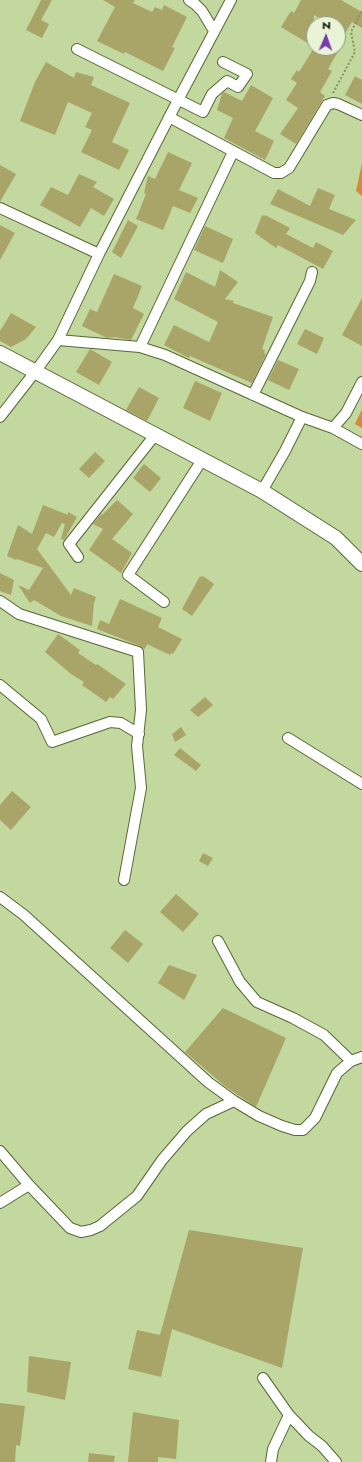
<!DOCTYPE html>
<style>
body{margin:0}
#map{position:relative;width:362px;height:1462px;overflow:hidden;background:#c3d89e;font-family:Jost,sans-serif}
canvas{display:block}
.north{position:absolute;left:306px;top:16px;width:40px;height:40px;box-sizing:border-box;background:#e9f4d7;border:1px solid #919a81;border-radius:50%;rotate:2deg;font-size:11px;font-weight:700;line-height:16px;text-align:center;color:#0d1401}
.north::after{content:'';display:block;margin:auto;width:14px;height:18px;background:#783bb0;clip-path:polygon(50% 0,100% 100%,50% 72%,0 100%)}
</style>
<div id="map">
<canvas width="362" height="1462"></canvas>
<div class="north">N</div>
</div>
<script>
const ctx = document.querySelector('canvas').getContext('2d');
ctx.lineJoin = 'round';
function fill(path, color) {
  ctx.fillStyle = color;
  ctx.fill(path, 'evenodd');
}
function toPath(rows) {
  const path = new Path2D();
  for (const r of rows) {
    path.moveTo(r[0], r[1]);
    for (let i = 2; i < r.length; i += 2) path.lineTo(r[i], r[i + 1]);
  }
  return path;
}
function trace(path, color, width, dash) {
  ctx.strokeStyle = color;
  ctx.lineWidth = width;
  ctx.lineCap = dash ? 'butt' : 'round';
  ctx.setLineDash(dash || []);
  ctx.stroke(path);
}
const green = toPath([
 [362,163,362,196,356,191],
 [362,409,362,428,355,424]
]);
const building = toPath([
 [41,0,52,0,41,20,49,24,42,38,26,30],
 [103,0,135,0,133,3,152,12,155,7,162,10,164,5,187,17,172,47,175,48,163,71,125,52,124,54,97,41,115,7],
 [301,0,341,0,362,12,362,28,352,22,338,45,338,24,331,24,314,15,314,47,281,27,291,11,294,13],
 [314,48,340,48,328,69,332,71,320,92,325,96,296,144,280,134,298,108,286,100,297,83,291,79,297,70,299,72],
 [46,62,74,78,76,72,94,77,91,85,130,103,112,142,129,150,119,170,81,152,92,130,85,127,92,113,68,102,55,135,20,121,35,82],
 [355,76,362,80,362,104,345,95],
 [251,85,273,98,255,131,274,141,265,160,224,138,233,118,217,110,222,94,224,92,242,101],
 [168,152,192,163,179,190,198,198,190,213,173,206,163,230,136,219,146,194,144,193,148,176,155,179],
 [0,165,16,174,0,202],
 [79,174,97,182,93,187,114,199,104,216,91,208,80,227,40,205,51,187,68,195],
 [318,188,335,195,329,209,356,220,343,235,270,204,278,189,310,206],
 [262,215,264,216,265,215,290,228,286,234,313,248,316,242,333,251,323,269,278,245,276,248,255,233],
 [128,220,138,226,121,258,112,252],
 [0,225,15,233,0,260],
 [205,226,233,239,223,263,194,250],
 [220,270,238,282,225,299,234,301,233,303,273,317,262,349,265,350,264,353,266,354,252,383,190,356,189,358,164,345,174,325,209,342,218,322,174,299,186,272,215,287],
 [114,274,142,286,133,308,144,314,131,340,114,337,107,338,82,326,90,309,97,312],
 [362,298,362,346,342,335],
 [11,313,36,327,26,339,11,347,0,341,0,331],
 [305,329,324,338,317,354,297,344],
 [90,349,112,362,99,385,76,372],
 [278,360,299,369,289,390,268,380],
 [195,381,222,393,210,421,183,408],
 [139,387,159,398,147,421,126,410],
 [95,452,105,461,89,478,79,469],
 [144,464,161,478,150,492,133,478],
 [117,500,133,514,112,539,132,553,121,573,89,550,103,529,93,524,101,514,102,515],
 [43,505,68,515,68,512,77,517,64,540,61,539,65,524,62,523,54,537,46,533,37,549,71,595,74,588,96,597,94,603,92,626,61,616,34,600,30,603,18,585,29,590,43,568,17,559,16,560,7,556,18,525,32,534],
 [0,573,14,580,11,595,0,591],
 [200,576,202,577,203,576,214,584,192,616,182,609],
 [120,599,162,618,158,627,182,639,173,654,171,653,170,655,147,644,145,649,140,646,97,629,100,620,109,624],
 [58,634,80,650,78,653,96,665,97,664,126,684,113,699,110,697,106,702,82,685,84,682,71,674,45,652],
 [205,697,213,705,198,717,190,710],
 [181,727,186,735,175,742,172,734],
 [180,748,201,765,196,771,174,755],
 [12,791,31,807,11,830,0,820,0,805],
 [203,853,213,858,208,866,199,861],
 [176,894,199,914,183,932,160,912],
 [125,930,143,944,128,963,110,948],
 [169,965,197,975,184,1000,158,983],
 [223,1008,286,1038,256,1107,226,1087,185,1052],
 [189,1230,303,1248,282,1368,172,1329,161,1377,128,1369,137,1330,160,1335],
 [29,1356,71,1362,65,1400,27,1392],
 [0,1403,25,1406,20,1446,16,1445,15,1462,0,1462],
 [133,1412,179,1420,176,1459,158,1457,158,1462,128,1462],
 [89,1453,115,1456,114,1462,88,1462]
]);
const path = toPath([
 [333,93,355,52,351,32,362,10]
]);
const minor = toPath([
 [189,0,195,4,202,11,214,31],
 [77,49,203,112,212,94,227,81,238,87,247,74,223,62],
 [169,117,274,173,281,173,289,168,327,105,333,103,338,104,362,115],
 [0,208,99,254],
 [58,340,140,347,165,355,302,417,333,428,362,444],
 [140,347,233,152],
 [253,395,310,281,312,272],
 [0,417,35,372,58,340,99,254,178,100,231,0],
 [333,428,346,413,362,382],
 [262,491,285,451,302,417],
 [78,557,69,544,155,435],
 [0,601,19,614,138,652,141,710,137,746,141,788,124,880],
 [164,602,128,575,202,460],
 [0,685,41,719,52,742,110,722,121,723,139,734],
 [288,738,362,784],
 [0,897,24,915,208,1082,234,1101,259,1116,282,1126,295,1130,303,1130,315,1118,337,1073,351,1061,362,1057],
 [218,941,240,982,257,1002,293,1018,324,1035,351,1061],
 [0,1151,29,1185,70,1228,81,1232,91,1230,100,1226,137,1196,162,1160,187,1131,206,1114,234,1101],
 [0,1203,29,1185],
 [263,1378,289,1415,273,1449,271,1462],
 [289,1415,309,1436,322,1446,336,1462]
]);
const secondary = toPath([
 [0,353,262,491,336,538,362,564]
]);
fill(green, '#d28a3d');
fill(building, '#a9a468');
trace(minor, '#566833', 12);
trace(secondary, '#566833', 16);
trace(path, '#829266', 2, [2, 2]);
trace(minor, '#fff', 10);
trace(secondary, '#fff', 14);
</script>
